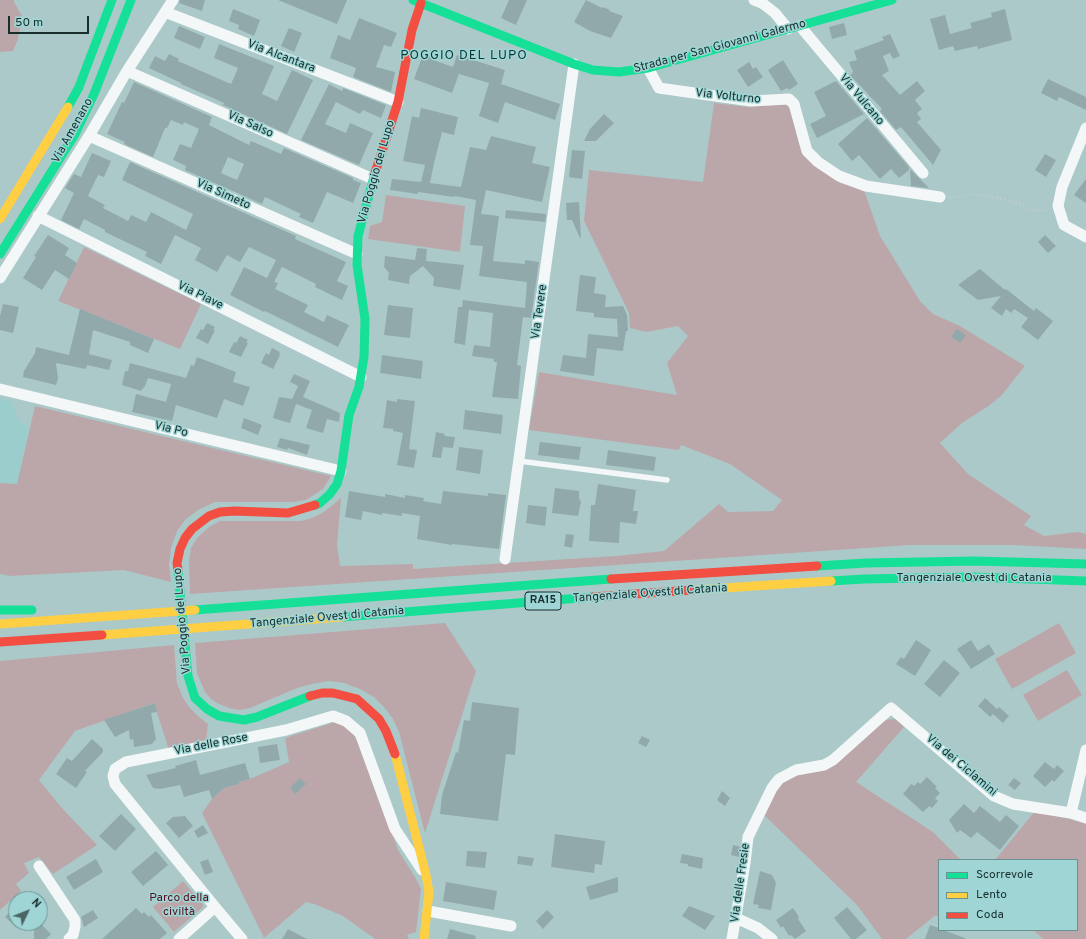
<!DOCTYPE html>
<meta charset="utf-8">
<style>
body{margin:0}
#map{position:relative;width:1086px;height:939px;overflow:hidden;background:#acc9c9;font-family:Overpass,sans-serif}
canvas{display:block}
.legend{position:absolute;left:938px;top:859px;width:140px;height:72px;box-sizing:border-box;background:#9fd6d5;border:1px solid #699392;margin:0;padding:5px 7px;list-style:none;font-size:12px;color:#172e2d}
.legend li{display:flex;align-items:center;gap:8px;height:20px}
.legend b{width:20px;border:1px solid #699392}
.north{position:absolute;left:8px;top:891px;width:40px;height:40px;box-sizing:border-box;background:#9fd6d5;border:1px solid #699392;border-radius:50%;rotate:47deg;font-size:11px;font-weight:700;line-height:16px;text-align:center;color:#172e2d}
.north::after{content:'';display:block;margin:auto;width:14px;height:18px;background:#4b6464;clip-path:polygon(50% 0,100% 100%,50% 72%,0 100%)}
.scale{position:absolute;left:8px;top:16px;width:81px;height:18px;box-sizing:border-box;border:2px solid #172e2d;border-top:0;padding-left:5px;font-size:12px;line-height:14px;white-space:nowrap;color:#172e2d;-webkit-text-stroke:3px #9fd6d5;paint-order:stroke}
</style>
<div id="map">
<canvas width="1086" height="939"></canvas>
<ul class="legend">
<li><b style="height:5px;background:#16e098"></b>Scorrevole</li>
<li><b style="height:5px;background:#ffcf43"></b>Lento</li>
<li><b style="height:5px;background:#f24e42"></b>Coda</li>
</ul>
<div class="north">N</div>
<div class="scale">50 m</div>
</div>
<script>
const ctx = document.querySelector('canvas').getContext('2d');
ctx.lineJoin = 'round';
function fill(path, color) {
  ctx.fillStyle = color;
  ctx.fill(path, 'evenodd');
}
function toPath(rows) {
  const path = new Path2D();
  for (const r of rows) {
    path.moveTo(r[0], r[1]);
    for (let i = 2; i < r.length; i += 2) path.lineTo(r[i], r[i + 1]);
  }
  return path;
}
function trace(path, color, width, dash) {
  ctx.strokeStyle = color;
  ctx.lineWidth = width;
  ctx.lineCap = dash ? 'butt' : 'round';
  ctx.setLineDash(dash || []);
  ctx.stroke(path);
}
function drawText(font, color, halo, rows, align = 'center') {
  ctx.font = font + ' Overpass,sans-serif';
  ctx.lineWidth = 3;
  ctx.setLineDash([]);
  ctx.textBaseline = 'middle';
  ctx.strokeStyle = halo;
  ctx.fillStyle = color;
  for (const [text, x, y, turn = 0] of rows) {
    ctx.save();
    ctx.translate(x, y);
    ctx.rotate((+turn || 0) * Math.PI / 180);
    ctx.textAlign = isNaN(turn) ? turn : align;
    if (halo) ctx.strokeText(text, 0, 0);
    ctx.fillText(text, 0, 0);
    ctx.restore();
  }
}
const built = toPath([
 [0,398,12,401,19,422,30,426,17,484,0,483]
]);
const green = toPath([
 [0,0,14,0,14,2,22,16,18,39,13,51,0,52],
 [714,103,748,107,785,104,792,111,799,144,805,157,840,183,864,190,880,236,920,301,933,314,960,326,1025,366,1001,396,987,407,962,423,940,443,968,474,1031,516,1024,525,1044,536,1078,532,1086,534,1086,549,1013,545,910,545,190,594,189,561,191,548,197,538,209,527,220,521,301,521,312,518,324,512,341,498,337,545,340,566,413,564,413,569,616,556,664,551,719,504,728,512,773,511,782,500,730,464,681,445,679,450,529,430,539,372,677,395,667,363,688,336,678,326,646,332,630,328,629,313,584,221,589,170,703,182],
 [386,195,465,206,460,252,368,239,370,226,382,222],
 [84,247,201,304,180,349,58,301],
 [35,406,331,476,323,489,306,500,293,502,215,502,198,510,185,520,177,531,171,548,169,565,171,582,124,570,10,576,0,574,0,483,17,484],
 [445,623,476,671,425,833,399,732,393,719,384,707,374,697,360,689,344,683,329,681,312,684,297,688,250,708,240,710,229,708,217,703,211,699,205,692,197,673,195,643],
 [1059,623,1076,653,1012,689,995,659],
 [174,645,177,683,182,696,189,707,198,716,208,724,206,742,169,750,154,703,75,731,39,780,61,807,97,845,53,874,39,857,24,863,29,873,16,884,21,891,0,910,0,661],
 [1067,670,1082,695,1038,721,1023,695],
 [896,719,904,727,856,782,933,832,961,860,939,860,939,916,934,916,931,919,906,939,882,939,857,905,763,814,775,790,783,782,797,775,818,771,885,720],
 [335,722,348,728,361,745,398,850,415,877,421,889,416,932,407,935,409,939,375,939,343,916,314,904,306,902,264,938,202,813,212,799,224,788,239,784,239,782,250,779,289,762,285,738],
 [1035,811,1086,823,1086,939,1043,939,1033,930,1077,930,1077,860,995,860],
 [183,881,204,906,174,932,153,907]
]);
const building = toPath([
 [180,0,205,0,202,11,179,3],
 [278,0,347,0,337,24],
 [509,0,527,0,516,25,501,18],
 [586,0,602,8,603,7,610,10,609,11,623,16,611,38,590,31,574,22],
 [233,9,260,20,254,36,238,29,239,25,229,21],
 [1005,9,1012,40,978,49,977,46,955,51,953,46,939,50,930,19,945,15,950,34,972,28,970,23,992,17,991,13],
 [359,18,397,33,391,47,384,45,376,67,395,72,391,92,353,77,356,68,330,58,338,35,350,40],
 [844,23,847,35,832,39,829,27],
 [179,26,205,37,200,49,174,38],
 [289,28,302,33,294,52,281,46],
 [890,34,900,56,893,59,890,53,883,56,889,71,882,75,900,95,917,81,925,91,915,100,922,109,917,113,921,119,917,122,941,150,933,165,901,127,896,130,880,111,882,109,850,75,853,72,849,62,857,60,854,51,884,40,882,37],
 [219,44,274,66,262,94,277,101,292,70,313,80,287,134,223,105,224,103,181,84,181,83,149,68,155,56,165,61,169,54,179,59,178,61,231,84,238,68,214,58],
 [424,52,438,57,436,61,453,67,457,55,505,70,501,84,560,104,555,120,505,102,498,123,479,116,489,83,459,74,452,93,414,79],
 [783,60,798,84,789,90,787,88,781,91,768,70],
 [749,62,753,69,756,67,763,77,748,87,737,70],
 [1048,79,1086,97,1086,110,1059,97,1057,101,1041,93],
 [836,81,864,114,817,138,810,124,826,116,814,92],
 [134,82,212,117,209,125,249,145,251,141,281,154,284,148,353,178,353,180,361,183,353,203,327,192,313,223,299,217,301,214,265,197,262,204,185,170,186,166,173,160,180,144,191,148,199,129,184,122,183,125,171,120,167,128,165,128,153,157,124,144,125,142,107,134,122,102,124,103],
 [228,157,244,164,237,180,221,173],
 [329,84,342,91,343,88,386,105,381,118,363,110,360,114,336,102,325,124,346,133,350,123,373,133,359,165,301,140],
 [421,108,458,117,454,135,442,132,434,163,430,183,461,187,470,147,486,150,491,136,536,147,532,163,550,167,542,202,486,190,481,214,499,216,493,261,525,264,525,260,539,262,531,318,523,317,517,365,521,366,518,399,492,397,497,362,494,362,494,359,472,356,474,345,490,347,493,313,469,310,465,345,454,343,458,307,462,307,463,300,525,308,527,282,479,276,483,246,470,245,476,200,455,196,454,197,418,192,418,194,390,190,392,179,421,182,425,165,403,161,412,116,419,118],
 [604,114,614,123,596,141,584,141,590,129],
 [867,118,909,167,909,170,899,178,891,169,880,179,859,155,852,161,838,144],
 [572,150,585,151,582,179,569,177],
 [92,153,111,161,104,177,98,175,88,196,105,205,103,208,128,221,131,215,146,222,151,212,186,230,193,214,122,180,130,162,296,236,295,239,346,262,337,281,348,286,342,300,315,287,316,284,282,267,274,282,278,283,275,289,308,305,304,312,324,322,327,315,349,325,338,347,265,311,264,312,230,295,244,267,267,278,276,260,249,247,240,262,227,255,217,272,195,260,201,248,175,235,161,264,145,256,147,252,105,232,105,230,84,219,79,229,61,220,74,193,65,188,74,174,81,177],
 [1045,154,1056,160,1046,177,1035,170],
 [910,169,929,188,911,186],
 [1086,179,1086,203,1074,195],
 [579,202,581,238,580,238,572,220,567,220,566,203],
 [506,210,546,214,545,222,505,218],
 [48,235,69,248,65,255,77,263,69,279,55,270,42,290,23,278,36,257,34,256],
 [1045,235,1056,246,1048,253,1038,242],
 [417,248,427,249,426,261,464,265,460,290,433,286,434,278,423,266,410,276,409,284,388,280,389,273,384,267,385,256,415,260],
 [980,269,1005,290,1006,289,1034,311,1036,308,1053,321,1038,340,1021,327,1028,318,1014,309,1011,313,1006,309,1002,316,991,308,1001,296,978,300,958,285],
 [580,275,596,277,594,293,606,295,605,307,623,306,627,315,628,331,626,331,623,351,597,348,594,376,560,371,563,355,586,358,588,334,618,337,617,319,594,317,594,313,576,311],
 [3,304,19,307,13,333,0,330,0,316],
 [388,305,413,308,410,338,384,335],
 [80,309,154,339,148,353,130,345,130,342,93,330,89,354,112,360,109,370,87,365,86,369,56,363,58,378,56,385,23,377,24,371,35,353,36,347,69,355],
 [207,323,215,327,213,330,215,330,208,344,196,338,201,329,203,330],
 [957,329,966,335,960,343,951,337],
 [240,336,248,340,246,342,248,343,241,357,229,352,234,342,236,343],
 [272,348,280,352,279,354,280,355,273,369,261,363,266,353,269,355],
 [382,355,423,361,421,379,380,373],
 [197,357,236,372,233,382,250,387,243,406,224,399,217,418,176,405,172,421,132,412,136,394,166,402,171,384,148,378,145,386,141,391,122,385,125,371,128,371,130,363,186,378,191,365,194,366],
 [294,374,310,381,303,397,340,413,339,422,327,419,323,433,306,428,312,410,296,404,290,423,273,418,279,397,292,399,298,386,290,382],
 [397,399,415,401,409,449,417,450,414,468,397,465,403,433,393,431,393,429,383,428,387,400,397,402],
 [465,410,503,415,501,434,463,429],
 [244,418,262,425,258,435,241,428],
 [436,432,445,434,444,436,455,437,453,448,443,447,441,458,432,457],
 [280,438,310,445,307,455,288,448,287,450,277,447],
 [540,442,581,447,579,460,538,455],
 [459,447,483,450,480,474,456,470],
 [608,450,656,457,654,471,606,465],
 [598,484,636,490,633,511,638,511,636,524,620,522,619,543,589,541,591,505,595,505],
 [555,488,579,491,579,498,581,502,578,516,552,513],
 [349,491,385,497,385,494,405,498,405,495,424,498,423,501,441,504,443,491,488,496,488,493,506,495,499,549,452,544,452,545,417,539,420,516,402,513,402,516,382,513,382,515,363,511,361,520,345,517],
 [528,505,547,507,545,526,526,523],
 [566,534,574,535,572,548,564,546],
 [916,640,931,650,915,676,896,664,901,657,904,659],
 [971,640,978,651,989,644,995,654,971,669,957,649],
 [944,660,960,673,940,697,924,684],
 [985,698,997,709,999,707,1009,716,1003,723,993,714,990,717,978,706],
 [472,702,519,708,515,755,506,754,498,821,440,814,442,795,456,752,458,753,464,720,470,721],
 [155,703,157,712,151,713,156,739,152,744,134,747,133,739,130,740,129,730,115,737,104,720],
 [642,736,650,740,646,747,638,743],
 [92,739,103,749,103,752,85,771,87,772,76,788,56,774,67,758,72,761],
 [277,744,280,760,260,763,258,747],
 [196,760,200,775,245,763,250,779,239,782,239,784,224,788,212,799,209,790,184,797,180,785,160,789,153,788,146,775,176,768,175,766],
 [1045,762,1054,769,1057,765,1064,771,1054,782,1052,780,1045,787,1033,776],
 [927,777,937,787,935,788,940,793,935,798,938,801,932,808,929,806,923,812,903,794,911,784,914,786,918,782,920,784],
 [300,778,306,784,295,794,290,788],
 [1014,778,1021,783,1015,790,1008,785],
 [722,791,730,798,725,806,717,800],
 [964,804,974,813,980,806,1000,822,1006,815,1019,826,1000,850,977,832,971,838,960,830,957,833,949,820],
 [121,814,136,829,115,851,99,836],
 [185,816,193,826,179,838,166,823,173,817],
 [203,825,208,833,198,838,194,831],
 [555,834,605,841,602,865,595,864,594,873,551,867],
 [733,845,740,847,739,857,731,855],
 [156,851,168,865,143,886,131,872],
 [467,851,487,852,485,868,466,866],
 [682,854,703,858,702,869,688,866,688,864,680,863],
 [518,856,534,858,532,866,517,864],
 [96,859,103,872,74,890,66,877],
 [208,859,213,872,205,875,200,862],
 [760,871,772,875,776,883,771,910,758,908,759,905,753,904],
 [618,877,618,892,590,900,586,887],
 [446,882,497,891,494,910,443,901],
 [16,905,16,927,5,917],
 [689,906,715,916,705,930,682,916],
 [847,907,867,930,856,939,851,939,834,918],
 [136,908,142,914,144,912,149,917,151,915,167,933,160,939,102,939],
 [793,908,799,917,798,919,806,931,795,939,791,935,789,936,783,926,781,928,776,920],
 [93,910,98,918,84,927,81,917],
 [547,910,554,917,543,929,536,921],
 [34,923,40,923,51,934,46,939,34,939],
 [930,925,939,928,939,930,943,930,965,938,965,939,925,939],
 [288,929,307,939,282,939],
 [450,929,476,936,475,939,447,939]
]);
const path = toPath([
 [949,198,972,194,1007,200,1020,204,1029,210,1043,211,1049,209]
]);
const lane = toPath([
 [519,461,667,480]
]);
const street = toPath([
 [754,0,762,3,775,13,788,29],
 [165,12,398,102],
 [800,26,923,173],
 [648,68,659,88,751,101,789,99,794,104,807,151,818,162,839,176,866,186,940,197],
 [127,71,373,179],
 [1086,128,1062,187,1058,206,1064,225,1086,237],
 [89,136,357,254],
 [38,216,361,377],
 [0,278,89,136,127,71,173,0],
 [0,389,341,471],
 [505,559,574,64],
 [1071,813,1086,750],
 [39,866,75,920,75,927,73,935,69,939],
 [428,911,511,926],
 [736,918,758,928,772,939],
 [179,939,215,907],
 [242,939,215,907,115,784,113,776,115,769,126,762,286,730,333,716,346,721,360,733,395,829,422,870],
 [732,939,745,863,748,837,772,788,779,779,796,770,824,765,833,760,891,708,994,796,1013,804,1071,813,1086,818]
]);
const fast = toPath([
 [413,0,574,64,593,70,619,72,648,68,892,0],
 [68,107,79,87,112,0],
 [0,254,75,134,94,94,131,0],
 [315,505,320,503,330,494,337,484,341,471,349,415,359,387,364,357,365,319,357,265,358,236,375,173],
 [817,566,866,563,974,561,1086,564],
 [178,571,188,676,195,698,207,709,219,716,244,720,257,717,310,696],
 [831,581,864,579,973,577,1086,581],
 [0,610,32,610],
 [195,610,611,579],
 [342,617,593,597]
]);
const slow = toPath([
 [0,219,68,107],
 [693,590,831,581],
 [0,624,195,610],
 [102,635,342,617],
 [395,754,426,875,429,892,424,939]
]);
const jam = toPath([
 [375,173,398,102,412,30,421,3],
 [178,571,177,563,180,549,185,538,192,529,209,516,220,512,234,511,288,513,315,505],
 [611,579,817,566],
 [593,597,693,590],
 [0,642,102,635],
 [310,696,322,693,333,693,357,699,379,719,386,731,395,754]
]);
const shields = [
 [543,601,36]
];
const shieldNames = [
 ["RA15",543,601]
];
const streetNames = [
 ["Strada per San Giovanni Galermo",720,47,-15],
 ["Via Alcantara",281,57,21],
 ["Via Volturno",728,97,6],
 ["Via Vulcano",861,100,50],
 ["Via Salso",250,125,24],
 ["Via Amenano",73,131,-61],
 ["Via Poggio del Lupo",377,172,-74],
 ["Via Simeto",223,195,24],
 ["Via Piave",200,296,26],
 ["Via Tevere",540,312,-82],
 ["Via Po",171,430,14],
 ["Tangenziale Ovest di Catania",974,579],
 ["Tangenziale Ovest di Catania",650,594,-4],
 ["Tangenziale Ovest di Catania",327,618,-5],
 ["Via Poggio del Lupo",183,621,-95],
 ["Via delle Rose",211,745,-11],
 ["Via dei Ciclamini",961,766,40],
 ["Via delle Fresie",741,883,-82]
];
const parkNames = [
 ["Parco della",179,899],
 ["civiltà",179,913]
];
const neighbourhoodNames = [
 ["POGGIO DEL LUPO",464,56]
];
fill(built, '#9ccdcd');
fill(green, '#bba7aa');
fill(building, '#92a9ab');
trace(path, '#c6cece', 2, [1, 3]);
trace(lane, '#f3f7f7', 5.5);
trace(street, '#f3f7f7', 11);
trace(fast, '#16e098', 9);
trace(slow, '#ffcf43', 9);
trace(jam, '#f24e42', 9);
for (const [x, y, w] of shields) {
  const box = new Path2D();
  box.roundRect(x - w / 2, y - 9, w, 18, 3);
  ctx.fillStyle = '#9fd6d5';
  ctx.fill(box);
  trace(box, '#172e2d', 1);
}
drawText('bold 11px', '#172e2d', null, shieldNames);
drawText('12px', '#172e2d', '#9fd6d5', streetNames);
drawText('12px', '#560e1e', '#9fd6d5', parkNames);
ctx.letterSpacing = '1px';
drawText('13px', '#093535', '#9fd6d5', neighbourhoodNames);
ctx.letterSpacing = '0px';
</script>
